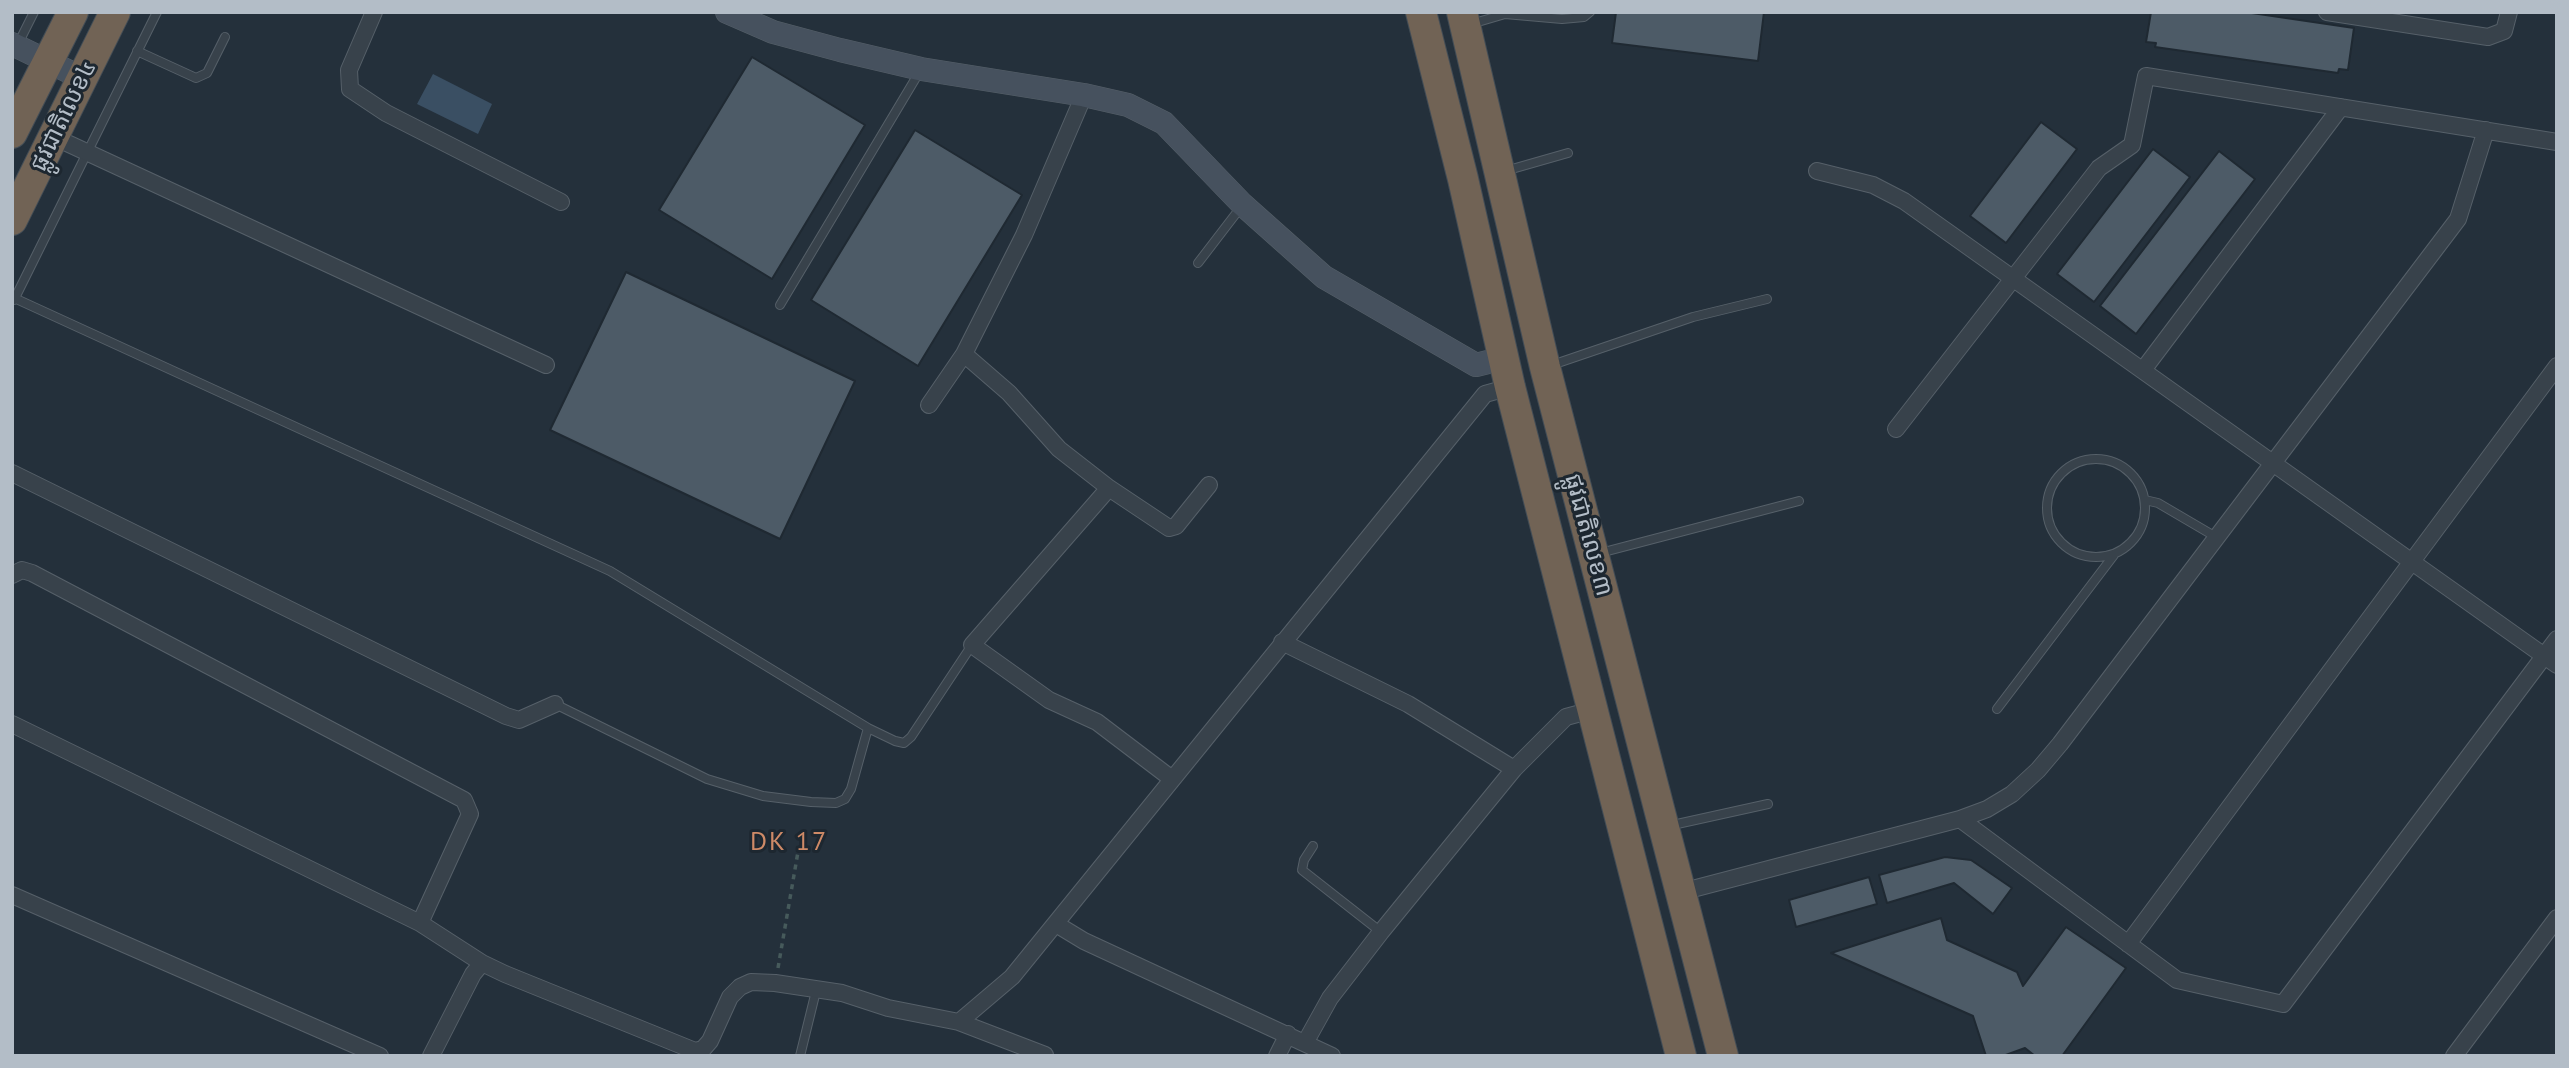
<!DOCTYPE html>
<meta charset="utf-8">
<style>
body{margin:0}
#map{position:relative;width:2569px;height:1068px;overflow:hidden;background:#24303b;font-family:"PT Sans",sans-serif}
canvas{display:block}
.frame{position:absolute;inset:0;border:14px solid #b3bdc7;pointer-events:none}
</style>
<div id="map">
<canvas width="2569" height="1068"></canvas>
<div class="frame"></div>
</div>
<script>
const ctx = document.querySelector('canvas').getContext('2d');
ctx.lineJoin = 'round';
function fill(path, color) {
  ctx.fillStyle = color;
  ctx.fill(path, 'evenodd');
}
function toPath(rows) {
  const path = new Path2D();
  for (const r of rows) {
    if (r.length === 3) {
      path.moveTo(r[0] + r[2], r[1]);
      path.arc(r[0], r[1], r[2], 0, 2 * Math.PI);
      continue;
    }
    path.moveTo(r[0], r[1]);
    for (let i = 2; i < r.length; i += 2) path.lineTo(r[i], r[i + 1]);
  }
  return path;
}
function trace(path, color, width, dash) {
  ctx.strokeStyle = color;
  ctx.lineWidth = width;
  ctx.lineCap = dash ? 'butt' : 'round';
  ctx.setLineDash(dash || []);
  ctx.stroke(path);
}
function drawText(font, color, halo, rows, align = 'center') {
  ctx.font = font + ' "PT Sans","Noto Sans Khmer",sans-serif';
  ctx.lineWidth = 6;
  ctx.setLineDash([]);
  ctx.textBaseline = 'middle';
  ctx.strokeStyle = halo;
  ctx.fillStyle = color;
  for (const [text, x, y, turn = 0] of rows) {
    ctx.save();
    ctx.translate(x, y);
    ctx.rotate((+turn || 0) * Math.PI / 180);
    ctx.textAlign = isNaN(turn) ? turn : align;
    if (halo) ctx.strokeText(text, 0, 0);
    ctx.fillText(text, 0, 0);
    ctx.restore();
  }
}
const water = toPath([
 [433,74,492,104,478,134,417,104]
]);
const building = toPath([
 [1616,12,1764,12,1758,61,1612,43,1616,12],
 [2151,12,2245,12,2354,28,2348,70,2339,69,2338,73,2155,47,2156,43,2146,42,2151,12],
 [752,57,865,125,772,279,659,210,752,57],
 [2041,122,2077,149,2006,243,1970,216,2041,122],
 [915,130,1022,195,918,366,811,300,915,130],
 [2153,149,2190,177,2094,302,2057,274,2153,149],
 [2219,151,2255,179,2136,334,2100,306,2219,151],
 [626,272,855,381,780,539,550,430,626,272],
 [1945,857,1971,860,2012,888,1993,914,1954,883,1887,903,1879,875,1945,857],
 [1869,877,1877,904,1796,927,1789,900,1869,877],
 [1941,918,1947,940,2017,972,2023,986,2066,927,2126,968,2062,1056,2035,1056,2025,1048,2003,1056,1986,1056,1973,1016,1831,953,1941,918]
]);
const path = toPath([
 [778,968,799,846]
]);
const lane = toPath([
 [1471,24,1505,14,1562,19,1584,17,1590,12],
 [18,44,34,12],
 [137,51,196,78,207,73,225,37],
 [1505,171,1568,153],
 [1198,263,1241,207],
 [12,297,610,571,868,728,895,741,904,743,911,737,972,645],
 [14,300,157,12],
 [780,305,920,71],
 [1549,366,1693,317,1767,299],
 [2096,508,49],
 [2145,500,2158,503,2216,537],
 [1600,553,1799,501],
 [555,704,707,779,763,796,811,802,836,803,845,799,851,789,868,728],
 [1997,709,2114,555],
 [1668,826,1768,804],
 [1313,846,1304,860,1302,870,1381,932],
 [800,1056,816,991]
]);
const street = toPath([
 [374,12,349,70,350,89,386,113,561,202],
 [2327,12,2488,37,2504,31,2509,12],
 [54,137,546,365],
 [1817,171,1873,185,1904,201,2557,665],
 [964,354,1009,393,1059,449,1109,488,1169,528,1176,526,1209,485],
 [2143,370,2341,107],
 [929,405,964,354,1024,235,1084,95],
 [1896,429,2099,168,2132,145,2146,76,2557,142],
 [12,473,506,716,519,720,555,704],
 [1109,488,972,645,1049,700,1097,722,1172,779],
 [12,575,22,570,32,573,464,800,470,814,420,923],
 [1282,642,1408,704,1514,769],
 [12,724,420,923,482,963],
 [1960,819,2177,980,2283,1004,2557,639],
 [1681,892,1960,819,1987,809,2012,794,2038,770,2060,744,2458,219,2486,130],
 [12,895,380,1056],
 [1056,924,1084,941,1332,1056],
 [2128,944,2557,366],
 [959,1022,1012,977,1485,394,1510,387],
 [1305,1043,1330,998,1381,932,1514,769,1566,717,1592,710],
 [431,1056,473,974,482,963,505,974,695,1051,703,1049,710,1041,730,997,740,987,751,982,775,983,842,993,888,1008,959,1022,1045,1055],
 [1277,1056,1288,1034],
 [2454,1056,2557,918]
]);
const secondary = toPath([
 [727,12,773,32,840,50,921,69,1084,95,1128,105,1164,123,1242,204,1324,277,1476,365,1504,358],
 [12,44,82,78]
]);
const highway = toPath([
 [1421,12,1463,179,1510,387,1681,1056],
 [1462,12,1545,367,1723,1056],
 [12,133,73,12],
 [12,220,115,12]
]);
const streetNames = [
 ["ផ្លូវជាតិលេខ៤",64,116,-64],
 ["ផ្លូវជាតិលេខ៣",1588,535,75]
];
const neighbourhoodNames = [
 ["DK 17",789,843]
];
fill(water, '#3a4f63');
fill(building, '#4d5b67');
trace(building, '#1f2932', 2);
trace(lane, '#566069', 10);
trace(street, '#566069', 18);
trace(secondary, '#566069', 24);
trace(highway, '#434d56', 32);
trace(path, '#465a5b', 3.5, [5, 5]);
trace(lane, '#38424b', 8);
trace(street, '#38424b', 16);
trace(secondary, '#46515e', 23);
trace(highway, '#716355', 30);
drawText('24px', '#b3bdc7', '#1d2730', streetNames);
ctx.letterSpacing = '2px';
drawText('26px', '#ce8a67', '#1d2730', neighbourhoodNames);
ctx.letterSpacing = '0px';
</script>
